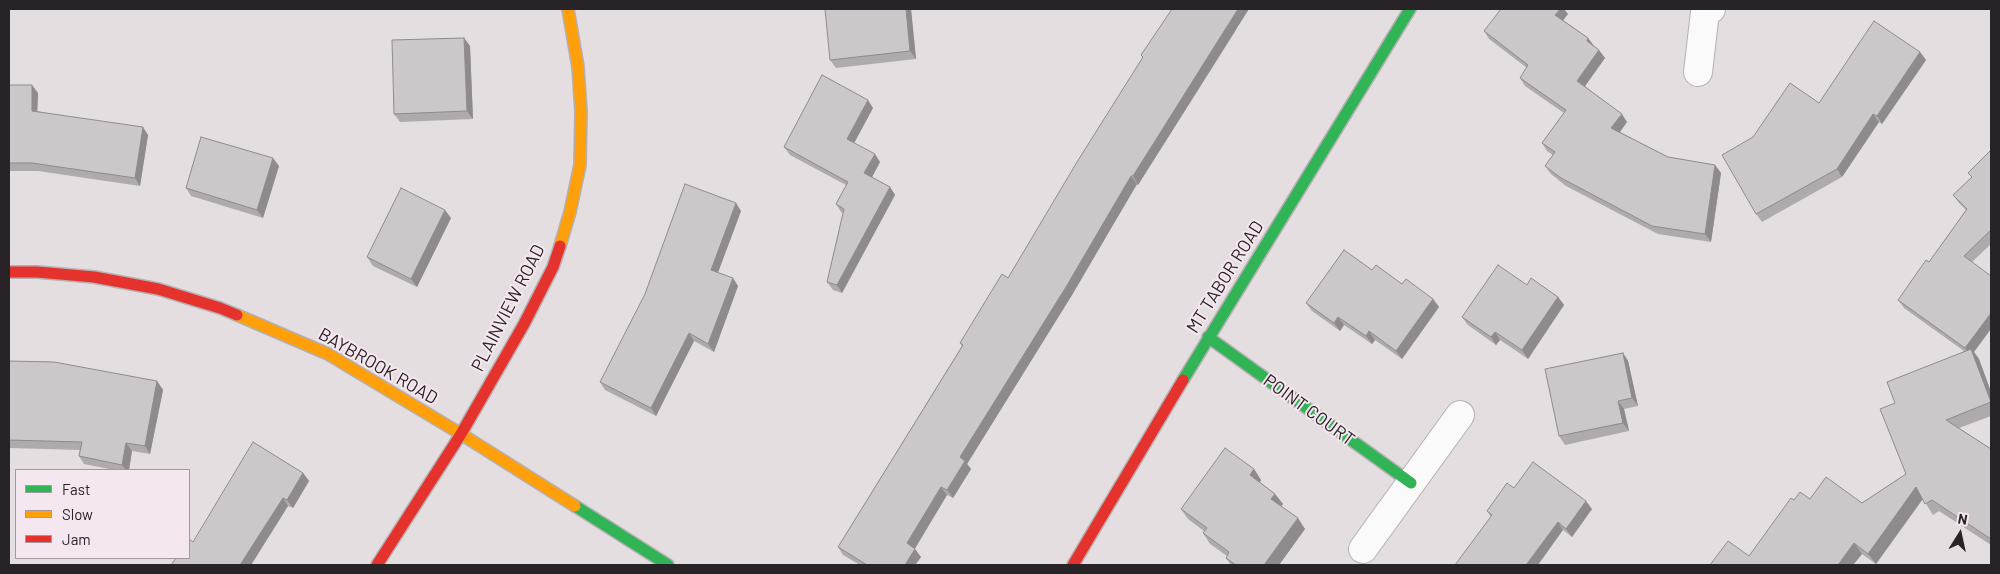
<!DOCTYPE html>
<style>
body{margin:0}
#map{position:relative;width:2000px;height:574px;overflow:hidden;background:#e4dee1;font-family:Barlow,sans-serif}
canvas{display:block}
.frame{position:absolute;inset:0;border:10px solid #282326;pointer-events:none}
.legend{position:absolute;left:15px;top:469px;width:175px;height:90px;box-sizing:border-box;background:#f5e7ef;border:1px solid #a3999f;margin:0;padding:6px 9px;list-style:none;font-size:15px;color:#282326}
.legend li{display:flex;align-items:center;gap:10px;height:25px}
.legend b{width:25px;border:1px solid #a3999f}
.north{position:absolute;left:1935px;top:509px;width:50px;height:50px;-webkit-text-stroke:4px #f5e7ef;paint-order:stroke;rotate:10deg;font-size:14px;font-weight:700;line-height:20px;text-align:center;color:#282326}
.north::after{content:'';display:block;margin:auto;width:18px;height:22px;background:#282326;clip-path:polygon(50% 0,100% 100%,50% 72%,0 100%)}
</style>
<div id="map">
<canvas width="2000" height="574"></canvas>
<div class="frame"></div>
<ul class="legend">
<li><b style="height:6px;background:#30b455"></b>Fast</li>
<li><b style="height:6px;background:#ff9f0a"></b>Slow</li>
<li><b style="height:6px;background:#e5322d"></b>Jam</li>
</ul>
<div class="north">N</div>
</div>
<script>
const ctx = document.querySelector('canvas').getContext('2d');
ctx.lineJoin = 'round';
function toPath(rows) {
  const path = new Path2D();
  for (const r of rows) {
    path.moveTo(r[0], r[1]);
    for (let i = 2; i < r.length; i += 2) path.lineTo(r[i], r[i + 1]);
  }
  return path;
}
function trace(path, color, width, dash) {
  ctx.strokeStyle = color;
  ctx.lineWidth = width;
  ctx.lineCap = dash ? 'butt' : 'round';
  ctx.setLineDash(dash || []);
  ctx.stroke(path);
}
function fill(path, color) {
  ctx.fillStyle = color;
  ctx.fill(path, 'evenodd');
}
function drawText(font, color, halo, rows, align = 'center') {
  ctx.font = font + ' Barlow,sans-serif';
  ctx.lineWidth = 4;
  ctx.setLineDash([]);
  ctx.textBaseline = 'middle';
  ctx.strokeStyle = halo;
  ctx.fillStyle = color;
  for (const [text, x, y, turn = 0] of rows) {
    ctx.save();
    ctx.translate(x, y);
    ctx.rotate((+turn || 0) * Math.PI / 180);
    ctx.textAlign = isNaN(turn) ? turn : align;
    if (halo) ctx.strokeText(text, 0, 0);
    ctx.fillText(text, 0, 0);
    ctx.restore();
  }
}
const street = toPath([
 [1698,72,1705,12,1711,9],
 [1363,549,1460,415]
]);
const fast = toPath([
 [1208,337,1411,483],
 [1183,380,1410,9],
 [575,506,668,565]
]);
const slow = toPath([
 [560,246,570,212,580,165,581,112,578,67,568,9],
 [237,315,328,354,461,434,575,506]
]);
const jam = toPath([
 [9,272,37,272,94,277,158,289,220,308,237,315],
 [377,565,461,434,524,324,553,267,560,246],
 [1073,565,1183,380]
]);
const wall = toPath([
 [911,9,916,59,836,68,830,60],
 [1568,14,1563,20,1588,38,1594,46,1605,58,1585,86,1627,122,1620,132,1668,157,1715,165,1721,173,1711,242,1658,234,1566,186,1551,174,1545,166,1553,155,1547,151,1542,143,1564,113,1525,86,1520,78,1527,68,1489,39,1484,31],
 [1236,30,1138,185,1137,184,1072,295,967,464,971,469,953,498,947,495,914,549,921,557,915,565,860,565,843,555,838,547,962,346,960,343,1008,278,1143,58,1141,55],
 [464,38,470,46,473,119,400,122,394,114],
 [1920,52,1926,60,1882,124,1879,122,1842,177,1762,222,1756,214,1753,137,1819,103],
 [9,85,38,93,37,111,148,135,140,186,38,171,9,171],
 [873,108,854,143,880,162,872,177,890,187,895,195,842,293,833,290,827,282,843,213,841,212,836,204,846,185,790,155,784,147],
 [1991,150,1991,244,1972,262,1974,352,1979,359,1991,392,1991,416,1959,428,1991,449,1991,545,1939,511,1933,515,1923,499,1876,564,1862,554,1853,565,1710,565,1749,556,1794,500,1810,499,1862,503,1906,474,1895,403,1964,351,1904,308,1898,300,1929,262,1966,210,1959,203,1953,195,1972,177,1968,173],
 [279,166,263,218,191,196,186,188],
 [741,211,718,272,738,286,714,352,694,341,656,416,605,390,600,382],
 [451,218,417,287,373,266,367,257],
 [1372,270,1433,299,1439,307,1402,359,1375,340,1372,344,1344,325,1340,331,1312,311,1306,303],
 [1527,285,1558,297,1564,305,1528,359,1500,340,1496,345,1468,325,1462,317],
 [1623,353,1628,361,1638,406,1624,409,1629,431,1565,445,1559,436],
 [9,361,157,381,163,390,150,454,132,451,129,470,114,470,84,464,79,456,80,450,9,448],
 [1254,469,1261,480,1260,482,1275,494,1283,504,1281,506,1305,529,1279,565,1231,565,1226,558,1227,556,1210,544,1203,533,1204,531,1188,519,1181,509],
 [303,473,309,481,293,508,288,506,251,565,171,565,193,542],
 [1514,488,1592,509,1572,537,1563,530,1491,517,1487,511]
]);
const shadedWall = toPath([
 [906,9,911,9,916,59,910,51],
 [1238,9,1249,9,1138,185,1133,176],
 [1560,9,1564,9,1568,14,1561,23,1555,15],
 [464,38,470,46,473,119,467,111],
 [1588,38,1594,46,1587,41],
 [1599,50,1605,58,1583,89,1577,81],
 [1920,52,1926,60,1882,124,1877,116],
 [32,85,38,93,37,119,32,111],
 [868,100,873,108,852,147,847,139],
 [1622,114,1627,122,1617,136,1611,128],
 [1873,114,1879,122,1842,177,1837,169],
 [143,127,148,135,140,186,135,178],
 [875,154,880,162,870,181,864,173],
 [273,158,279,166,263,218,257,210],
 [1715,165,1721,173,1711,242,1705,234],
 [1131,176,1137,184,1072,295,967,464,971,469,953,498,947,490,960,457],
 [890,187,895,195,842,293,837,285],
 [736,203,741,211,716,278,711,270],
 [445,210,451,218,417,287,411,279],
 [733,278,738,286,714,352,708,344],
 [1558,297,1564,305,1528,359,1522,350],
 [1433,299,1439,307,1402,359,1396,351],
 [1991,313,1991,329,1974,352,1979,359,1991,392,1991,401,1971,357,1965,348],
 [1338,317,1344,325,1340,331,1334,323],
 [1369,331,1375,340,1372,344,1366,336],
 [1495,332,1500,340,1496,345,1491,337],
 [689,333,694,341,656,416,651,408],
 [1623,353,1628,361,1638,406,1632,398],
 [157,381,163,390,150,454,145,446],
 [1618,401,1624,409,1629,431,1623,423],
 [126,443,132,451,129,470,126,470,122,465],
 [1254,469,1261,480,1257,486,1250,475],
 [303,473,309,481,293,508,287,500],
 [941,487,947,495,913,552,907,543],
 [1916,487,1924,497,1876,564,1868,554],
 [1275,494,1283,504,1279,509,1271,499],
 [283,498,288,506,251,565,240,565],
 [1586,501,1592,509,1572,537,1566,529],
 [1298,518,1305,529,1279,565,1264,565],
 [1558,522,1563,530,1538,565,1526,565],
 [1854,543,1862,554,1853,565,1838,565],
 [915,549,921,557,915,565,905,565]
]);
const building = toPath([
 [825,9,906,9,910,51,830,60,825,9],
 [1172,9,1238,9,1133,176,1131,176,1066,287,960,457,965,461,947,490,941,487,907,543,915,549,905,565,867,565,838,547,963,345,960,343,1002,274,1008,278,1077,162,1143,57,1141,55,1172,9],
 [1501,9,1560,9,1555,15,1588,38,1587,41,1599,50,1577,81,1622,114,1611,128,1668,157,1715,165,1705,234,1652,226,1561,178,1545,166,1555,152,1542,143,1566,110,1520,78,1528,65,1484,31,1501,9],
 [1874,21,1920,52,1877,116,1873,114,1837,169,1756,214,1722,155,1753,137,1790,83,1819,103,1874,21],
 [464,38,467,111,394,114,392,40,464,38],
 [822,75,868,100,847,139,875,154,864,173,890,187,837,285,827,282,844,209,836,204,848,182,784,147,822,75],
 [9,85,32,85,32,111,143,127,135,178,32,163,9,163,9,85],
 [201,137,273,158,257,210,186,188,201,137],
 [1991,150,1991,230,1964,256,1991,276,1991,313,1965,348,1898,300,1926,260,1929,262,1967,209,1953,195,1972,177,1968,173,1991,150],
 [685,184,736,203,711,270,733,278,708,344,689,333,651,408,600,382,645,294,685,184],
 [401,188,445,210,411,279,367,257,401,188],
 [1344,250,1372,270,1376,265,1402,284,1406,279,1433,299,1396,351,1369,331,1366,336,1338,317,1334,323,1306,303,1344,250],
 [1498,265,1527,285,1531,278,1558,297,1522,350,1495,332,1491,337,1462,317,1498,265],
 [1971,349,1991,402,1946,420,1991,449,1991,539,1932,500,1925,504,1916,487,1868,554,1854,543,1838,565,1710,565,1728,541,1749,556,1791,498,1794,500,1800,492,1810,499,1826,477,1862,503,1906,474,1880,409,1895,403,1887,382,1971,349],
 [1623,353,1632,398,1618,401,1623,423,1559,436,1545,369,1623,353],
 [9,361,54,362,157,381,145,446,126,443,122,465,79,456,82,442,9,440,9,361],
 [253,442,303,473,287,500,283,498,240,565,171,565,176,558,189,558,189,539,193,542,253,442],
 [1225,448,1254,469,1250,475,1275,494,1271,499,1298,518,1264,565,1236,565,1226,558,1229,552,1203,533,1207,528,1181,509,1225,448],
 [1533,462,1586,501,1566,529,1558,522,1526,565,1455,565,1492,515,1487,511,1507,483,1514,488,1533,462]
]);
const streetNames = [
 ["MT TABOR ROAD",1225,277,-58],
 ["PLAINVIEW ROAD",508,308,-63],
 ["BAYBROOK ROAD",378,366,30],
 ["POINT COURT",1309,410,36]
];
trace(street, '#b5b0b3', 30);
trace(fast, '#b5b0b3', 14);
trace(slow, '#b5b0b3', 14);
trace(jam, '#b5b0b3', 14);
trace(street, '#fbfafa', 28);
trace(fast, '#30b455', 11);
trace(slow, '#ff9f0a', 11);
trace(jam, '#e5322d', 11);
fill(wall, '#afabad');
fill(shadedWall, '#8f8b8d');
fill(building, '#ccc7c9');
trace(building, '#8f8b8d', 1);
drawText('18px', '#282326', '#f5e7ef', streetNames);
</script>
